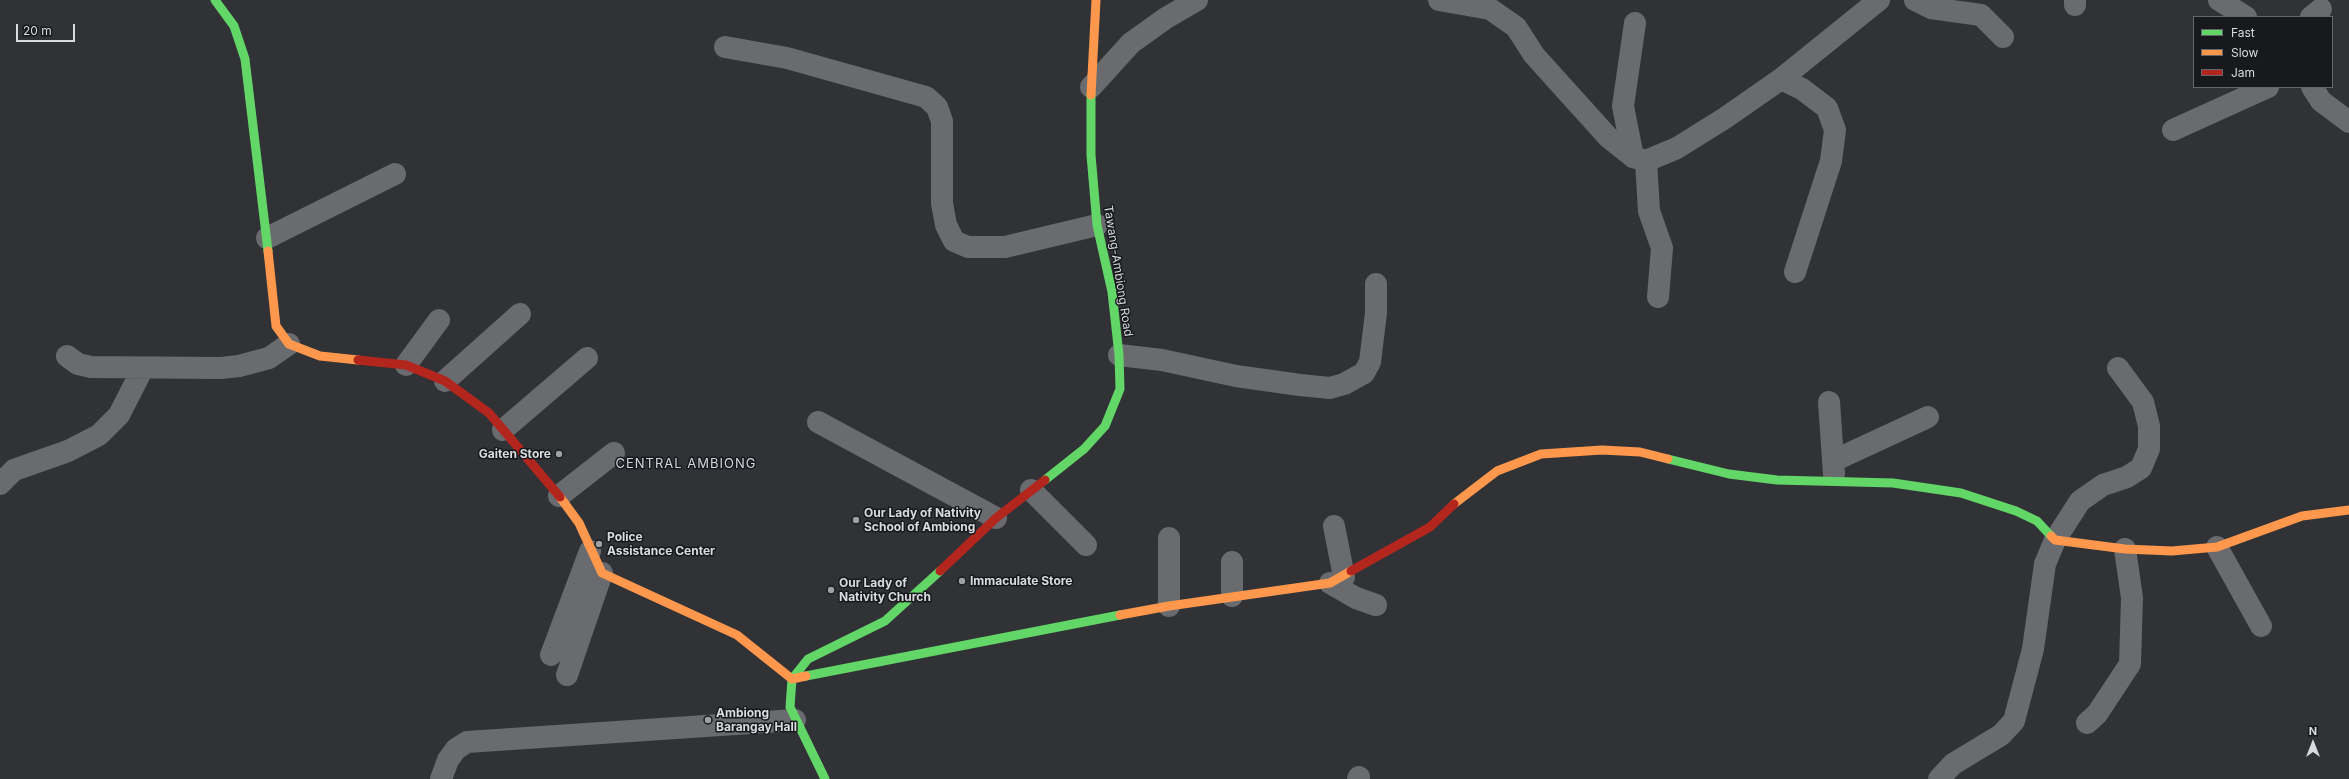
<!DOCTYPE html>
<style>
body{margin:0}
#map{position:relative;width:2349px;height:779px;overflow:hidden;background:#313236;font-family:Inter,sans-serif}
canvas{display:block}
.legend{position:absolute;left:2193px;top:16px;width:140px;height:72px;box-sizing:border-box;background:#18191d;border:1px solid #65676b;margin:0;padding:5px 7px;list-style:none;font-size:12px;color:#d8dbdf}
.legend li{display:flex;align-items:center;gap:8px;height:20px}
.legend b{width:20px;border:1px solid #65676b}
.north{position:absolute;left:2293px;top:723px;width:40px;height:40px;-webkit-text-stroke:3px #18191d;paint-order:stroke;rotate:0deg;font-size:11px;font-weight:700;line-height:16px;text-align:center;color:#d8dbdf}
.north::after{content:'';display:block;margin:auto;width:14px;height:18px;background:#d8dbdf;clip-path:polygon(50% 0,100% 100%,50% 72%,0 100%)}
.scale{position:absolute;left:16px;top:24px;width:59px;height:18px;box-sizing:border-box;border:2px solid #d8dbdf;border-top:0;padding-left:5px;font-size:12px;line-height:14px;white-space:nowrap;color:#d8dbdf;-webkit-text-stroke:3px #18191d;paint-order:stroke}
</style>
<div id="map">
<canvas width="2349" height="779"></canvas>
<ul class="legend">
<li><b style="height:5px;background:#63d668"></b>Fast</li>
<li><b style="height:5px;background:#ff974d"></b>Slow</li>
<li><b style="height:5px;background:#b3261e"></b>Jam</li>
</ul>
<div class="north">N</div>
<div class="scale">20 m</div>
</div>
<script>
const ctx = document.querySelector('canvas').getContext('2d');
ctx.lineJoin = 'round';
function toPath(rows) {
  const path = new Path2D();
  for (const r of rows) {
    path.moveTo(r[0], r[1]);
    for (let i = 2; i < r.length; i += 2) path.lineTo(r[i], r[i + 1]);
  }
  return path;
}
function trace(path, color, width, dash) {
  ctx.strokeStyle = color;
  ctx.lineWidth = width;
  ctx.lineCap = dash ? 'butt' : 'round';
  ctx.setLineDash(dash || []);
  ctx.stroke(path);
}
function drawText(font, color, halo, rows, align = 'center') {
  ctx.font = font + ' Inter,sans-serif';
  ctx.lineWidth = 3;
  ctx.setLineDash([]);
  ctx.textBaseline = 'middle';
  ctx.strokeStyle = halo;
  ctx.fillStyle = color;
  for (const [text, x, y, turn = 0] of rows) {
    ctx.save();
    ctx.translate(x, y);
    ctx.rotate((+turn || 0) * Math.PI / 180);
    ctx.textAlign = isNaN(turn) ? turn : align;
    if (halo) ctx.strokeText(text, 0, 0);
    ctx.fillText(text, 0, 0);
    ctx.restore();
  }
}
const street = toPath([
 [1439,0,1490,9,1516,27,1534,55,1608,137,1633,157,1646,161,1677,148,1725,118,1781,79,1879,0],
 [1915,0,1931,8,1981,15,2003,37],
 [2219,0,2246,17],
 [2075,5,2075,0],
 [2311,17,2321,9],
 [725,47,787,58,926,97,937,107,942,121,942,203,946,225,954,241,968,247,1005,247,1097,225],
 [1781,79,1802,89,1827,108,1835,130,1831,161,1795,272],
 [1091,87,1131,43,1166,18,1197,0],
 [2312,87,2321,101,2349,122],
 [2173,130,2268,87],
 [1633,157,1623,106,1635,23],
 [1646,161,1649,211,1662,248,1658,297],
 [267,238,395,174],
 [1119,355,1162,360,1236,376,1300,385,1330,388,1344,384,1364,373,1370,362,1376,313,1376,284],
 [67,356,78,364,91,367,221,368,239,366,269,358,289,344],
 [406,365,439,320],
 [445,381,520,314],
 [1829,402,1834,474],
 [818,422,996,518],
 [503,430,587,358],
 [1833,461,1928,417],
 [0,484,14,470,68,451,99,435,119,415,143,368],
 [1031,490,1086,545],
 [559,496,614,453],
 [1334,526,1344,577],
 [1169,538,1169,606],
 [2217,547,2261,626],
 [1330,583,1356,598,1376,605],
 [1232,596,1232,562],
 [551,655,590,551],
 [567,675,602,573],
 [2087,723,2097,714,2130,664,2132,598,2125,549],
 [441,779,448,760,456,749,467,742,795,720],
 [1358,779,1359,777],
 [1939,779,1953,764,2001,735,2014,721,2033,649,2045,564,2055,540,2080,501,2103,485,2127,477,2141,468,2149,449,2149,426,2143,402,2118,368]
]);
const fast = toPath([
 [215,0,234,26,245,59,268,251],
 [1668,459,1729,474,1777,480,1893,483,1961,493,2016,511,2037,521,2051,536],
 [1045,480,1084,449,1105,426,1120,389,1119,355,1112,292,1097,225,1091,155,1091,95],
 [806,676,1120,615],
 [825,779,790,707,792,679,808,659,885,621,940,571]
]);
const slow = toPath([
 [1091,95,1096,0],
 [268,251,276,326,289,344,320,356,358,360],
 [560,497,579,523,602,573,737,635,792,679,806,676],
 [1454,504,1497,471,1541,454,1602,450,1640,452,1668,459],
 [2051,536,2055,540,2125,549,2172,551,2217,547,2302,516,2349,510],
 [1120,615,1169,606,1330,583,1351,571]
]);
const jam = toPath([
 [358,360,406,365,445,381,489,413,560,497],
 [940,571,996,518,1045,480],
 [1351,571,1430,527,1454,504]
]);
const markers = [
 [559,454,4,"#9ea0a4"],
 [856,520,4,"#9ea0a4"],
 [599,544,4,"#9ea0a4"],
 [962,581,4,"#9ea0a4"],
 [831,590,4,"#9ea0a4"],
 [708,720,4,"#9ea0a4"]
];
const streetNames = [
 ["Tawang-Ambiong Road",1118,271,81]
];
const poiNames = [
 ["Gaiten Store",551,454,"right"],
 ["Our Lady of Nativity",864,513],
 ["School of Ambiong",864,527],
 ["Police",607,537],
 ["Assistance Center",607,551],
 ["Immaculate Store",970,581],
 ["Our Lady of",839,583],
 ["Nativity Church",839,597],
 ["Ambiong",716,713],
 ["Barangay Hall",716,727]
];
const neighbourhoodNames = [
 ["CENTRAL AMBIONG",686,464]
];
trace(street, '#696b6e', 22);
trace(fast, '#63d668', 9);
trace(slow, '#ff974d', 9);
trace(jam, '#b3261e', 9);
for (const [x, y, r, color] of markers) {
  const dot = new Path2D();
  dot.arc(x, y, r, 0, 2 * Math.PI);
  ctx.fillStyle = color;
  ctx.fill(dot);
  trace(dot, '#18191d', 1.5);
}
drawText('12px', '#d8dbdf', '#18191d', streetNames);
drawText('bold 12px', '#d8dbdf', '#18191d', poiNames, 'left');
ctx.letterSpacing = '1px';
drawText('13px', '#d1d5df', '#18191d', neighbourhoodNames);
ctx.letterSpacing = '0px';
</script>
